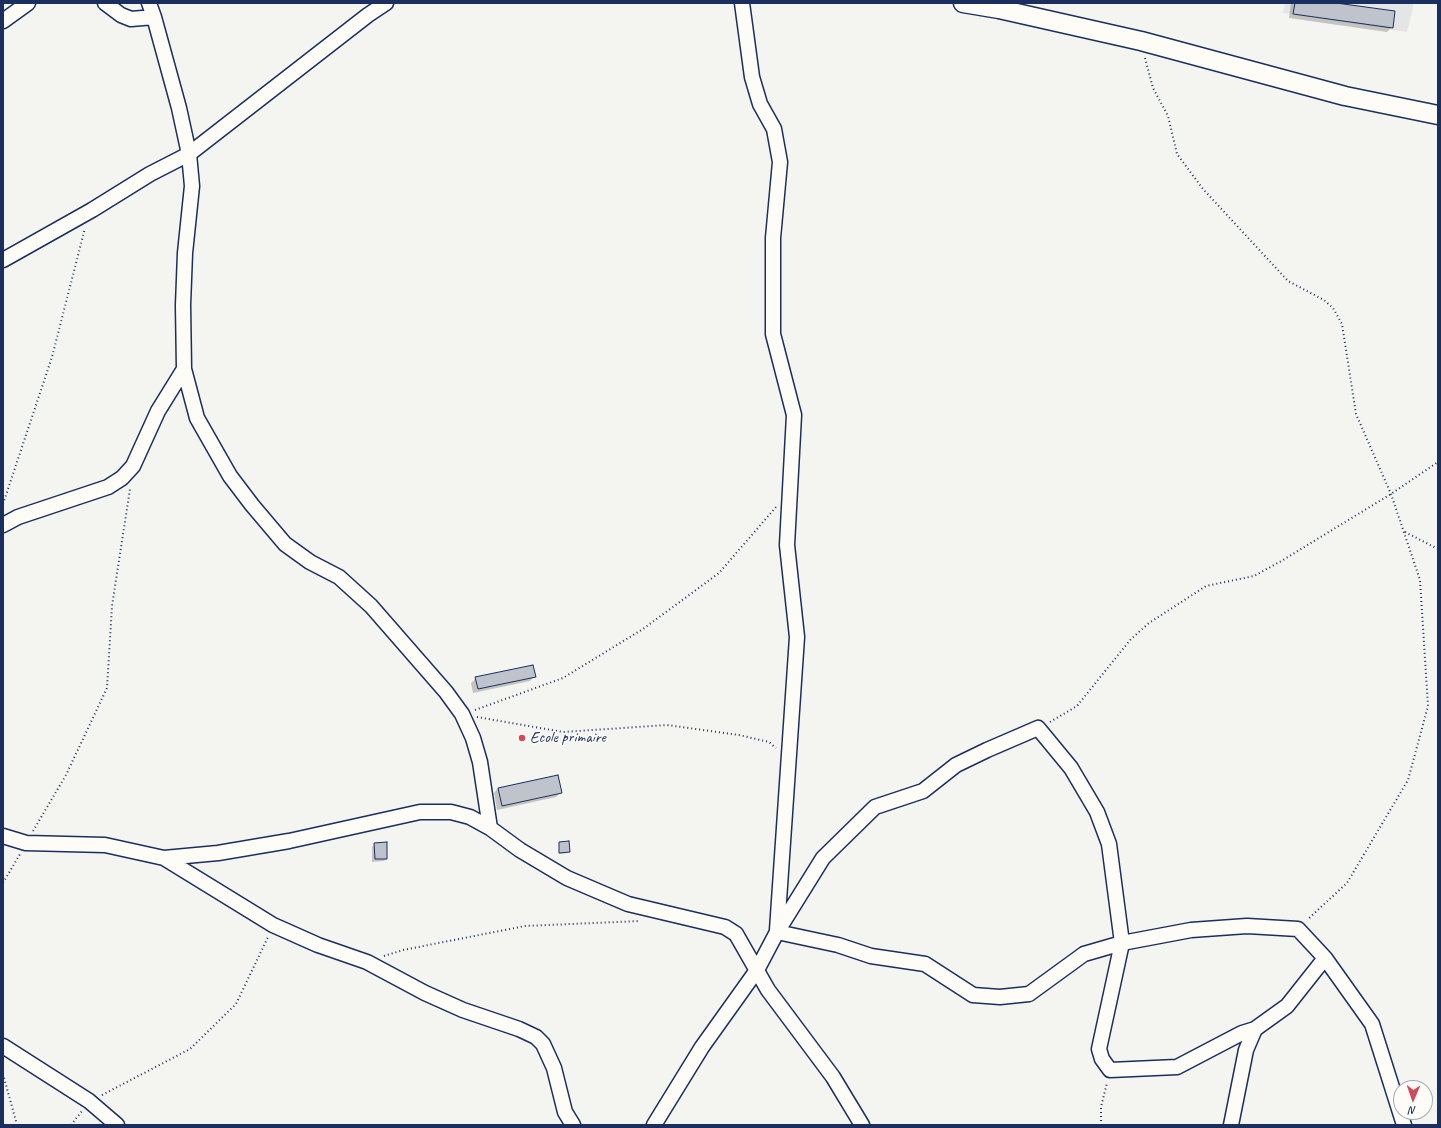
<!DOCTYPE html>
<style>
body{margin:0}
#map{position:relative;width:1441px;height:1128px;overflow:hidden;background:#f4f4f1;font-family:Caveat,sans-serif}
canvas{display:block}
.frame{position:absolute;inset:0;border:4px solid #1b2f5e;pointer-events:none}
.north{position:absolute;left:1393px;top:1080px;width:40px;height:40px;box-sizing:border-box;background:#fdfcf7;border:1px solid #a3aaba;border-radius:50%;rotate:182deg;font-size:11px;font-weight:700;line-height:16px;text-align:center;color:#1b2f5e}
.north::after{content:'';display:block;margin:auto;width:14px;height:18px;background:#d1495b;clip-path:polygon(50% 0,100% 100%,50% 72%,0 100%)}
</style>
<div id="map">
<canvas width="1441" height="1128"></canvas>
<div class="frame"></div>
<div class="north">N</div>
</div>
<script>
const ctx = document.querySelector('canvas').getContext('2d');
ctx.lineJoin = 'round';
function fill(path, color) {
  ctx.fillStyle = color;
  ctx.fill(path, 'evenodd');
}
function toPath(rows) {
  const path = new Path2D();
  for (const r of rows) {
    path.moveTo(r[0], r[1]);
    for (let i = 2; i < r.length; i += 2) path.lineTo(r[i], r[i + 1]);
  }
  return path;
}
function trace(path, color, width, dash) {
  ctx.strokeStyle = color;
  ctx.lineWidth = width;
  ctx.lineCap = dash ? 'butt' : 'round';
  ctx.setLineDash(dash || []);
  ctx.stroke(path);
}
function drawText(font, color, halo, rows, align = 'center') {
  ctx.font = font + ' Caveat,sans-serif';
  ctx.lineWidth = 3;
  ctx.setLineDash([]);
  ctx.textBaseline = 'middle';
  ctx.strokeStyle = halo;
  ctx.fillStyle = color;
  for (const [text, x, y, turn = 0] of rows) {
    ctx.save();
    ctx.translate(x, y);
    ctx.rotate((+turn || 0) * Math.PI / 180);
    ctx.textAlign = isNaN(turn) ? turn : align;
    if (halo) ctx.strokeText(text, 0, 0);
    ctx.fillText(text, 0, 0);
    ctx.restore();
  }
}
const built = toPath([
 [1285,3,1414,3,1407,32,1283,13]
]);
const shadow = toPath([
 [1291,3,1329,3,1392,27,1387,32,1289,18],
 [534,677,530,681,473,693,471,683,476,678],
 [498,788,560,793,556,797,497,810,494,793],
 [559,843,569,852,568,853,559,854],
 [375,844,386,859,384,861,372,862,372,847]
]);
const building = toPath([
 [1295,3,1336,3,1395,11,1393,28,1293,14,1295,3],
 [533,665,536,677,478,689,475,677,533,665],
 [558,775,562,793,502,806,498,788,558,775],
 [569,841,570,852,559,853,559,842,569,841],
 [387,842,387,859,375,859,374,843,387,842]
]);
const path = toPath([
 [1145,58,1153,88,1168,116,1177,154,1203,189,1288,281,1324,300,1333,308,1342,324,1356,414,1391,494,1420,580,1428,706,1408,780,1347,883,1307,920],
 [3,504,52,357,85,228],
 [1405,532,1438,549],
 [475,710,563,678,643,629,719,573,776,507],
 [477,717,563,732,667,725,739,735,769,742,776,748],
 [1050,722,1077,706,1131,639,1149,623,1206,586,1254,576,1283,560,1391,494,1438,462],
 [33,831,66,775,107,688,112,606,130,489],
 [3,883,20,854],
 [384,956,403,950,525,926,640,921],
 [3,1074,17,1125],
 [102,1095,190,1049,236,1004,268,937],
 [71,1125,82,1111],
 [1101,1125,1101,1107,1107,1083]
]);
const minor = toPath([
 [105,3,121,15,131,19,154,17],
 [149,3,154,17,179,108,189,154,192,186,185,253,183,305,184,369,197,418,230,476,252,505,285,544,310,562,339,577,371,606,446,692,462,714,473,738,480,762,490,828],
 [742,3,752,77,760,104,774,129,780,162,773,238,773,334,794,415,787,545,797,637,777,930],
 [3,21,28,3],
 [3,260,92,210,150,174,189,154,368,15,386,3],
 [3,525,18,517,108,487,122,478,133,466,158,411,184,369],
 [3,836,26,843,105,845,164,858,273,925,318,945,367,962,425,993,463,1010,519,1029,536,1037,543,1044,554,1068,565,1112,573,1125],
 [164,858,218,853,289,841,420,812,451,812,470,817,490,828,520,850,567,878,628,904,725,927,736,934,768,990,833,1077,862,1125],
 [777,932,838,945,871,956,925,964,973,995,1000,997,1029,994,1084,954,1122,943,1099,1049,1102,1059,1110,1070,1177,1067,1242,1033,1255,1029],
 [3,1046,89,1101,117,1125],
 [654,1125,702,1047,757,970,777,932,823,858,875,807,923,791,956,765,987,750,1038,728,1071,768,1097,812,1109,844,1122,943,1191,930,1247,926,1298,929,1325,958,1372,1024,1404,1125],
 [1231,1125,1246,1050,1255,1029,1287,1006,1325,958]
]);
const tertiary = toPath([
 [963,3,999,9,1141,41,1345,96,1438,115]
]);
const markers = [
 [522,738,4,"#d1495b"]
];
const poiNames = [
 ["Ecole primaire",530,738]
];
fill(built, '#e4e5e6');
fill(shadow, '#0003');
fill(building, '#bfc3cc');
trace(building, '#1b2f5e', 1);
trace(minor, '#1b2f5e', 17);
trace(tertiary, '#1b2f5e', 21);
trace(path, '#1b2f5e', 2, [1, 3]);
trace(minor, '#fdfcf7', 14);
trace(tertiary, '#fdfcf7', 18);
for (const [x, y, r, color] of markers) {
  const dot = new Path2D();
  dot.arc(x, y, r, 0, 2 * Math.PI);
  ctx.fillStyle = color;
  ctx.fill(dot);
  trace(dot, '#fdfcf7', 1.5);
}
drawText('16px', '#1b2f5e', '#fdfcf7', poiNames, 'left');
</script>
